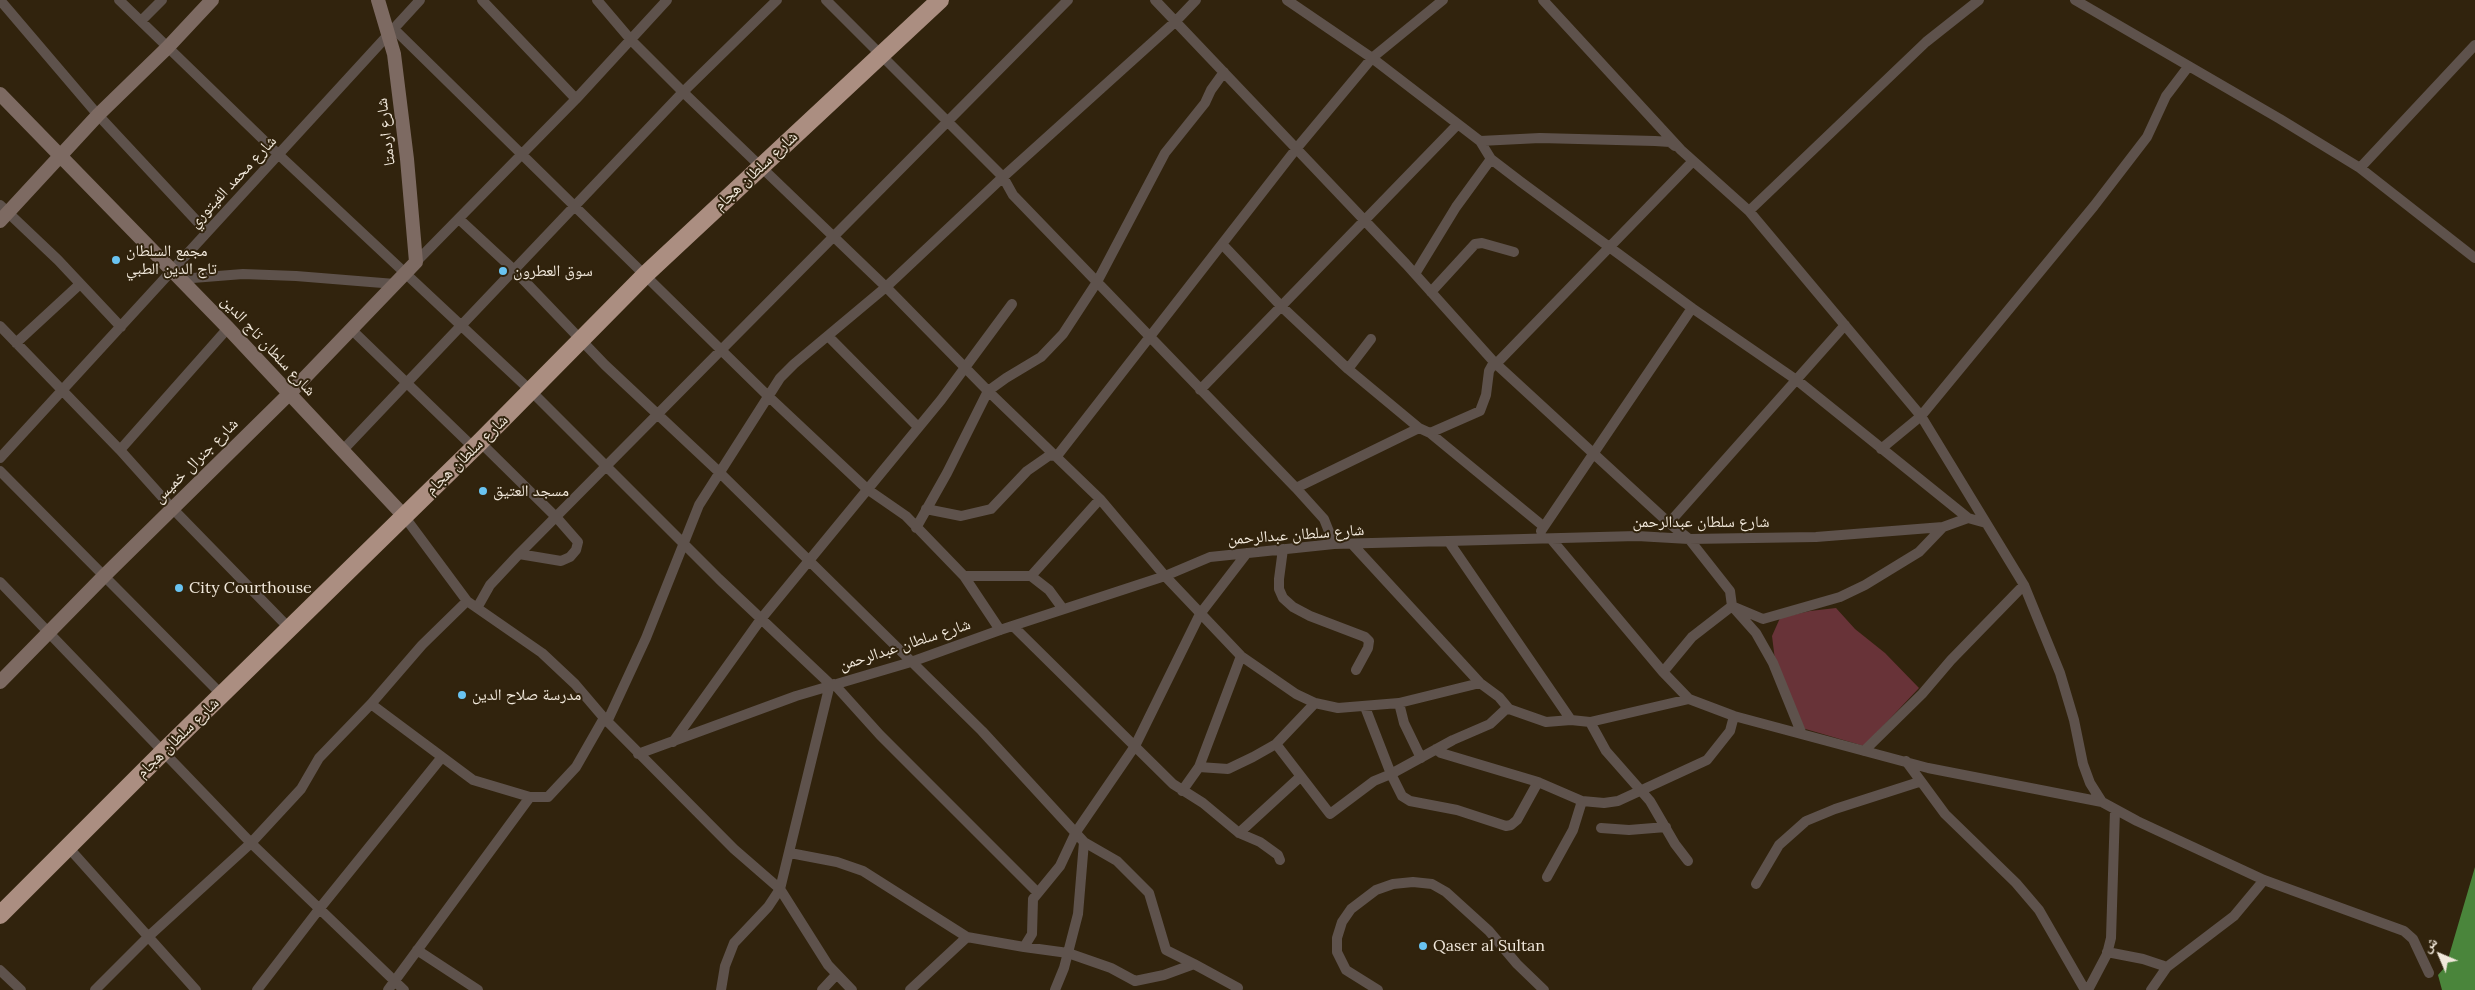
<!DOCTYPE html>
<meta charset="utf-8">
<style>
body{margin:0}
#map{position:relative;width:2475px;height:990px;overflow:hidden;background:#31230d;font-family:Lora,"Noto Naskh Arabic",serif}
canvas{display:block}
.north{position:absolute;left:2415px;top:930px;width:50px;height:50px;-webkit-text-stroke:4px #31230d;paint-order:stroke;rotate:315deg;font-size:14px;font-weight:700;line-height:20px;text-align:center;color:#f1e8db}
.north::after{content:'';display:block;margin:auto;width:18px;height:22px;background:#f1e8db;clip-path:polygon(50% 0,100% 100%,50% 72%,0 100%)}
</style>
<div id="map">
<canvas width="2475" height="990"></canvas>
<div class="north">ش</div>
</div>
<script>
const ctx = document.querySelector('canvas').getContext('2d');
ctx.lineJoin = 'round';
function fill(path, color) {
  ctx.fillStyle = color;
  ctx.fill(path, 'evenodd');
}
function toPath(rows) {
  const path = new Path2D();
  for (const r of rows) {
    path.moveTo(r[0], r[1]);
    for (let i = 2; i < r.length; i += 2) path.lineTo(r[i], r[i + 1]);
  }
  return path;
}
function trace(path, color, width, dash) {
  ctx.strokeStyle = color;
  ctx.lineWidth = width;
  ctx.lineCap = dash ? 'butt' : 'round';
  ctx.setLineDash(dash || []);
  ctx.stroke(path);
}
function drawText(font, color, halo, rows, align = 'center') {
  ctx.font = font + ' Lora,"Noto Naskh Arabic",serif';
  ctx.lineWidth = 4;
  ctx.setLineDash([]);
  ctx.textBaseline = 'middle';
  ctx.strokeStyle = halo;
  ctx.fillStyle = color;
  for (const [text, x, y, turn = 0] of rows) {
    ctx.save();
    ctx.translate(x, y);
    ctx.rotate((+turn || 0) * Math.PI / 180);
    ctx.textAlign = isNaN(turn) ? turn : align;
    if (halo) ctx.strokeText(text, 0, 0);
    ctx.fillText(text, 0, 0);
    ctx.restore();
  }
}
const green = toPath([
 [1836,608,1855,629,1885,653,1919,688,1864,746,1802,728,1775,660,1772,636,1780,618,1810,611]
]);
const water = toPath([
 [2475,867,2475,990,2442,990,2438,975,2446,966]
]);
const street = toPath([
 [0,0,98,115,207,232],
 [119,0,278,154,531,391,719,579,830,684,780,889,768,907,734,943,725,966,721,990],
 [482,0,576,99],
 [597,0,631,40,683,92,886,287,988,391,1100,499,1165,576,1241,656,1296,694,1315,703,1338,708,1399,703,1480,683],
 [826,0,1003,177,1013,195,1296,488,1324,519,1334,544],
 [1155,0,1406,264,1494,362,1669,523,1689,539,1730,591,1732,606,1756,633,1773,663,1801,732],
 [1287,0,1372,58,1480,141,1491,159,1521,182,1692,308,1798,381,1968,518],
 [1543,0,1681,150,1749,211,1921,416,2024,585,2060,673,2074,720,2083,764,2090,783,2102,802,2137,821,2264,880,2404,931,2413,939,2429,973],
 [2075,0,2280,119,2360,168,2475,258],
 [141,21,162,0],
 [394,29,767,395,867,489,906,516,964,576,1000,630],
 [1480,141,1540,138,1655,141,1670,142,1675,146],
 [2360,168,2475,45],
 [0,205,58,260,121,327],
 [1749,211,1926,42,1979,0],
 [459,219,514,270,605,365,718,471,982,731,1084,842,1117,861,1149,893,1166,950,1194,964],
 [1222,244,1282,307,1348,369,1419,428,1430,433,1543,526],
 [416,262,576,99,667,0],
 [1415,274,1456,207,1491,159],
 [180,279,243,274,296,276,395,284],
 [1431,292,1475,244,1482,243,1514,252],
 [0,326,120,450,172,508,290,629],
 [352,330,474,448],
 [828,336,918,427],
 [16,343,80,284],
 [1496,364,1693,161],
 [1348,369,1371,339],
 [1200,390,1457,125],
 [1430,433,1480,411,1486,395,1489,371,1494,362],
 [480,442,557,518,578,542,576,550,570,557,561,561,519,554],
 [1881,449,1921,416,2094,206,2147,137,2166,96,2188,67],
 [120,450,228,328],
 [342,451,683,92,777,0],
 [1057,456,1296,149,1372,58,1443,0],
 [0,458,420,0],
 [0,471,222,695],
 [1296,488,1419,428],
 [926,509,961,516,991,509,1027,471,1050,455,1057,456],
 [1669,523,1845,325],
 [916,528,947,473,988,391,1006,378,1041,357,1063,334,1097,282,1165,153,1205,103,1211,90,1224,72],
 [1541,531,1692,308],
 [1552,540,1663,672,1689,699,1734,716,1928,768,2102,802],
 [1449,542,1571,720],
 [1353,545,1480,683,1499,697,1509,709,1546,722,1571,720,1590,722,1689,699],
 [1283,549,1279,579,1279,589,1283,598,1293,607,1310,616,1365,637,1369,641,1368,648,1356,670],
 [964,576,1031,576,1049,590,1063,609],
 [1031,576,1100,499],
 [0,582,251,843,404,990],
 [477,608,490,585,519,554,1068,0],
 [1013,626,1173,784,1203,803,1239,833,1260,842,1278,855,1280,860],
 [1663,672,1692,637,1732,606,1763,619,1840,597,1865,585,1919,552,1943,527],
 [834,684,880,735,1037,892],
 [1399,703,1404,723,1421,758],
 [371,704,473,780,530,797],
 [1365,707,1391,774,1402,796,1410,801,1457,810,1506,826,1511,825,1517,820,1538,782],
 [604,718,734,849,780,889,828,965,852,990],
 [607,722,646,638,699,505,780,378,794,364,886,287,1003,177,1176,21,1196,0],
 [1590,722,1606,751,1650,801,1675,844,1688,861],
 [673,742,761,619,941,400,1012,304],
 [1276,744,1330,814,1374,781,1391,774,1453,740,1490,724,1506,709,1509,709],
 [1436,749,1441,753,1538,782,1582,801,1604,803,1618,801,1707,760,1730,731,1734,716],
 [1864,751,1922,694,1951,660,2024,585],
 [638,754,796,696,911,662,1000,630,1165,576,1210,557,1334,544,1637,536,1689,539,1816,537,1943,527,1968,518,1986,523],
 [1906,761,1945,814,2016,883,2039,910,2085,990],
 [1199,767,1228,769,1253,757,1276,744,1315,703],
 [1182,791,1199,767,1241,656],
 [1601,828,1629,830,1666,827],
 [1239,833,1300,777],
 [68,847,196,990],
 [790,853,837,862,863,871,967,937],
 [1547,877,1573,830,1582,801],
 [1756,884,1779,845,1806,821,1835,809,1919,782],
 [1024,947,1068,953,1111,968,1135,981,1164,975,1194,964,1238,988],
 [417,950,478,990],
 [2107,952,2143,959,2167,967],
 [0,970,21,990],
 [95,990,149,936,251,843,301,789,319,758,371,704,422,645,467,601],
 [257,990,320,908,442,757],
 [388,990,530,797,548,797,576,767,604,718,575,684,542,653,467,601,404,516],
 [822,990,836,975],
 [910,990,967,937,1024,947,1032,934,1033,899,1060,866,1076,832,1135,746,1200,614,1247,553],
 [1055,990,1064,968,1078,914,1084,842],
 [1378,990,1346,970,1337,952,1337,938,1342,922,1351,909,1376,890,1393,884,1413,882,1432,884,1446,892,1489,931,1517,964,1544,990],
 [2088,990,2107,954,2111,938,2115,810],
 [2151,990,2167,967,2234,916,2264,880]
]);
const secondary = toPath([
 [0,94,228,328,404,516],
 [0,221,98,115,168,47,212,0],
 [0,682,105,575,289,394,416,262,407,159,394,54,378,0]
]);
const highway = toPath([
 [0,915,163,752,480,442,646,274,940,0]
]);
const markers = [
 [116,260,5,"#69c3f1"],
 [503,271,5,"#69c3f1"],
 [483,491,5,"#69c3f1"],
 [179,588,5,"#69c3f1"],
 [462,695,5,"#69c3f1"],
 [1423,946,5,"#69c3f1"]
];
const streetNames = [
 ["شارع اردمتا",386,132,-97],
 ["شارع سلطان هجام",756,171,-43],
 ["شارع محمد الفيتوري",233,182,-47],
 ["شارع سلطان تاج الدين",268,346,47],
 ["شارع سلطان هجام",467,455,-44],
 ["شارع جنرال خميس",196,461,-45],
 ["شارع سلطان عبدالرحمن",1701,522],
 ["شارع سلطان عبدالرحمن",1296,535,-4],
 ["شارع سلطان عبدالرحمن",905,645,-18],
 ["شارع سلطان هجام",178,738,-44]
];
const poiNames = [
 ["مجمع السلطان",126,251],
 ["تاج الدين الطبي",126,269],
 ["سوق العطرون",513,271],
 ["مسجد العتيق",493,491],
 ["City Courthouse",189,588],
 ["مدرسة صلاح الدين",472,695],
 ["Qaser al Sultan",1433,946]
];
fill(green, '#683338');
fill(water, '#4a853b');
trace(street, '#5e524c', 10);
trace(secondary, '#7d6a62', 14);
trace(highway, '#ab8e81', 18);
for (const [x, y, r, color] of markers) {
  const dot = new Path2D();
  dot.arc(x, y, r, 0, 2 * Math.PI);
  ctx.fillStyle = color;
  ctx.fill(dot);
  trace(dot, '#31230d', 2);
}
drawText('16px', '#f1e8db', '#31230d', streetNames);
drawText('16px', '#f1e8db', '#31230d', poiNames, 'left');
</script>
